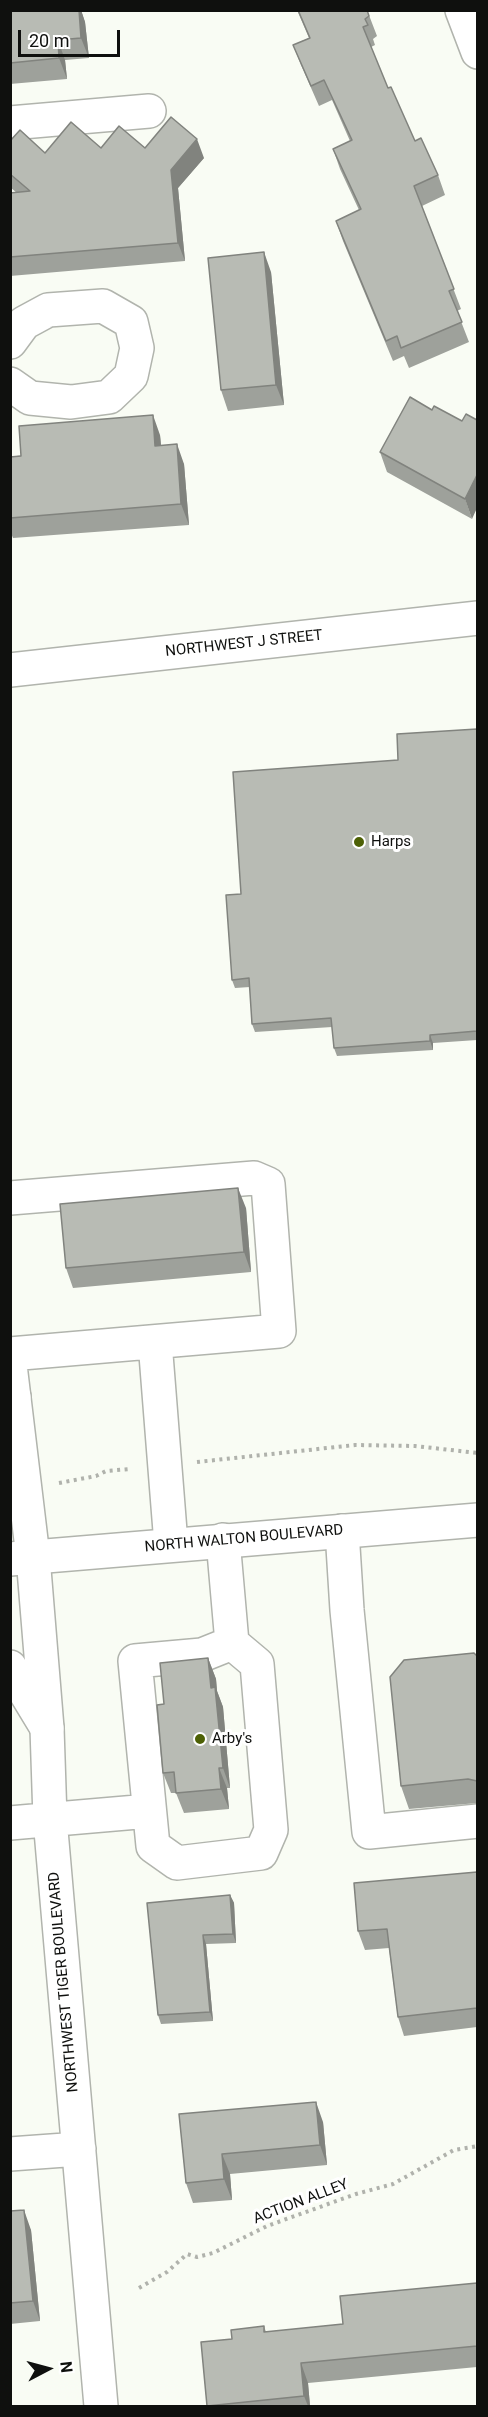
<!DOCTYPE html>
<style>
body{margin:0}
#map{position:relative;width:488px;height:2417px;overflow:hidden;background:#f9fcf4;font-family:Roboto,sans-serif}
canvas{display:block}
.frame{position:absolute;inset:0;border:12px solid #0f100e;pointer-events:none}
.north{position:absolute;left:18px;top:2339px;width:60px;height:60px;-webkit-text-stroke:4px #fff;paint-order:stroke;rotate:84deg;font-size:16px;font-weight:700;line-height:24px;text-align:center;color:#0f100e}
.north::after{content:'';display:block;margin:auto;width:21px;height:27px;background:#0f100e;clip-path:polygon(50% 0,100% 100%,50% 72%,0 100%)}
.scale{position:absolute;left:18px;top:30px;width:102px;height:27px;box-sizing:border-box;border:3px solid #0f100e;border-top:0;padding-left:8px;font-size:18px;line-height:21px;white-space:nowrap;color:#0f100e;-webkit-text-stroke:4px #fff;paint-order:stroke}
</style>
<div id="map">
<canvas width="488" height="2417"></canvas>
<div class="frame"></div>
<div class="north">N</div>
<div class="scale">20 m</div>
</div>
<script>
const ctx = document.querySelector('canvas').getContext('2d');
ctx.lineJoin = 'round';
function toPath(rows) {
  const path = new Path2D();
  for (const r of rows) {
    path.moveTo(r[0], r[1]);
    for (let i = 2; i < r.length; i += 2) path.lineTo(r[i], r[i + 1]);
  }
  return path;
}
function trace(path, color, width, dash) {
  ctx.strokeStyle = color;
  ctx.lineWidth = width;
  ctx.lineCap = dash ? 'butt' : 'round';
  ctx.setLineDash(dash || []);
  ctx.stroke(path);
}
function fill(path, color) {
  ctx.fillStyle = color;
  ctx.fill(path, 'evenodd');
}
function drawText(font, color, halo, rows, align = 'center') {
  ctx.font = font + ' Roboto,sans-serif';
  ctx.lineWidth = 6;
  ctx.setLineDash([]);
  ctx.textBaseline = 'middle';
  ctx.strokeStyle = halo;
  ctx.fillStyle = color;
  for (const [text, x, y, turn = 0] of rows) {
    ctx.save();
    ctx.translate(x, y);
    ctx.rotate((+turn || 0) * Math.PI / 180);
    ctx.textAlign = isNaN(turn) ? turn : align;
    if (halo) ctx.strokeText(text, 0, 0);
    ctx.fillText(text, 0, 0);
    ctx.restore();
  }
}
const path = toPath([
 [197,1462,355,1445,415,1446,478,1453],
 [59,1483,96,1476,106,1471,130,1469],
 [139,2288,167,2272,187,2254,197,2257,213,2253,267,2226,356,2194,393,2184,454,2150,478,2146]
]);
const minor = toPath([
 [462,10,478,52],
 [10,123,149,111],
 [10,342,24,323,48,310,103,306,131,322,137,348,131,376,109,397,71,402,30,398,10,384],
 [10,670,478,618],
 [10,1198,254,1178,268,1184,279,1331,10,1354],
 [155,1342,171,1544],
 [10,1365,33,1557,47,1728,50,1819,101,2406],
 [342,1531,347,1610,369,1832,478,1821],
 [223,1540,232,1643,202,1655,135,1661,153,1846,177,1863,261,1853,271,1830,257,1664,232,1643],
 [10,1823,149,1811],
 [10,2154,79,2149]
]);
const major = toPath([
 [10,1403,14,1397],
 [10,1559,478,1520],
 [10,1667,47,1728]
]);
const wall = toPath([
 [10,10,81,10,85,22,89,58,65,60,67,79,10,84],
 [297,10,367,10,377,36,373,39,375,45,371,47,388,88,415,141,438,175,445,195,422,206,461,309,457,311,469,342,409,368,404,356,393,361,343,241,336,221,359,210,340,169,333,149,350,141,332,100,319,106,301,65,293,45,309,38],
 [10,141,45,153,101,148,145,148,204,158,178,188,185,261,10,276,10,193,17,193,10,187],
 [271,272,284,405,228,411,221,390],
 [434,406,472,519,387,472,380,452,432,410],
 [160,435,161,445,184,464,189,525,13,538,10,531,10,457],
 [477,729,477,1040,433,1043,433,1050,337,1056,334,1048,332,1027,255,1032,252,1024,250,987,235,988,232,980,241,894,398,760],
 [246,1208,251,1272,73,1288,66,1268],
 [477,1656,477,1803,409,1809,401,1786],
 [208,1658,216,1679,217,1691,223,1707,230,1788,227,1788,229,1809,184,1813,176,1793,171,1793,163,1773,164,1704],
 [477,1872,477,2027,404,2036,398,2017,389,1948,365,1950,358,1931],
 [230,1895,234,1903,236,1943,206,1944,213,2021,161,2024,158,2015,147,1903],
 [179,2114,323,2122,327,2165,230,2174,232,2200,193,2203,186,2183],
 [10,2211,31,2230,40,2321,10,2324],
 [477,2283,477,2367,308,2383,310,2406,207,2406,201,2342,232,2339,264,2326,266,2332,343,2324]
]);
const shadedWall = toPath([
 [79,10,81,10,85,22,89,58,81,38],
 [58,40,65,60,67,79,59,58],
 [197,139,204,158,178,188,185,261,178,243,171,170],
 [264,252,271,272,284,405,276,385],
 [153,415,160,435,163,466,155,446],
 [177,444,184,464,189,525,181,504],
 [477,475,477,508,472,519,465,499],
 [430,1035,433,1043,433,1050,430,1041],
 [238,1188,246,1208,251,1272,244,1252],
 [208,1658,216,1679,217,1691,223,1707,230,1788,223,1768,211,1688],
 [219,1768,227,1788,229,1809,221,1789],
 [230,1895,234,1903,236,1943,233,1934],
 [203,1935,206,1944,213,2021,210,2012],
 [316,2102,323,2122,327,2165,320,2145],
 [222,2154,230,2174,232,2200,224,2179],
 [24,2210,31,2230,40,2321,33,2301],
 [301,2363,308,2383,310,2406,308,2406,304,2396]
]);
const building = toPath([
 [10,10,79,10,81,38,58,40,59,58,10,63,10,10],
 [298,10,367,10,369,16,365,19,368,25,363,27,388,88,391,87,415,141,421,138,438,175,414,186,454,289,449,291,462,322,401,348,397,336,386,341,336,221,361,209,333,149,352,140,324,80,311,86,293,45,310,38,298,10],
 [171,117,197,139,171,170,178,243,10,257,10,193,30,191,10,174,10,141,20,130,45,153,71,122,101,148,119,126,145,148,171,117],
 [264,252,276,385,221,390,208,258,264,252],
 [410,397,432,410,434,406,462,421,466,414,477,420,477,475,465,499,380,452,410,397],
 [153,415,155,446,177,444,181,504,10,518,10,457,21,456,19,426,153,415],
 [477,729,477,1031,430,1035,430,1041,334,1048,331,1018,252,1024,249,978,232,980,226,895,241,894,233,772,398,760,397,734,477,729],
 [238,1188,244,1252,66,1268,60,1204,238,1188],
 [474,1653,477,1656,477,1781,468,1779,401,1786,390,1677,404,1660,474,1653],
 [208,1658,211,1688,215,1687,223,1768,219,1768,221,1789,176,1793,174,1772,163,1773,157,1705,164,1704,160,1663,208,1658],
 [477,1872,477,2008,398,2017,387,1929,358,1931,354,1883,477,1872],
 [230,1895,233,1934,203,1935,210,2012,158,2015,147,1903,230,1895],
 [316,2102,320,2145,222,2154,224,2179,186,2183,179,2114,316,2102],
 [24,2210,33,2301,10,2303,10,2211,24,2210],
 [477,2283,477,2346,301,2363,304,2396,207,2406,201,2342,232,2339,231,2330,264,2326,264,2332,343,2324,340,2296,477,2283]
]);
const markers = [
 [359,842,6,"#4d6005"],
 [200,1739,6,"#4d6005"]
];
const streetNames = [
 ["NORTHWEST J STREET",244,644,-6],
 ["NORTH WALTON BOULEVARD",244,1539,-5],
 ["NORTHWEST TIGER BOULEVARD",64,1982,-95],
 ["ACTION ALLEY",301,2202,-21]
];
const poiNames = [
 ["Harps",371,842],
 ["Arby's",212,1739]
];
trace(minor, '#b1b4ad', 36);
trace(major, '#b1b4ad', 36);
trace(path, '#b0b2ac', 4, [3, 4.5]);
trace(minor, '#fff', 33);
trace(major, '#fff', 33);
fill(wall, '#9ea19b');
fill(shadedWall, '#81837e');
fill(building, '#b8bbb4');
trace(building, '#81837e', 1.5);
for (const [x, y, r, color] of markers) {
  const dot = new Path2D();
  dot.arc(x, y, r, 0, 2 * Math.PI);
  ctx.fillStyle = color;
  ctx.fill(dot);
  trace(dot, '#fff', 2);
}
drawText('15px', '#0f100e', '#fff', streetNames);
drawText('15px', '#0f100e', '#fff', poiNames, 'left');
</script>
